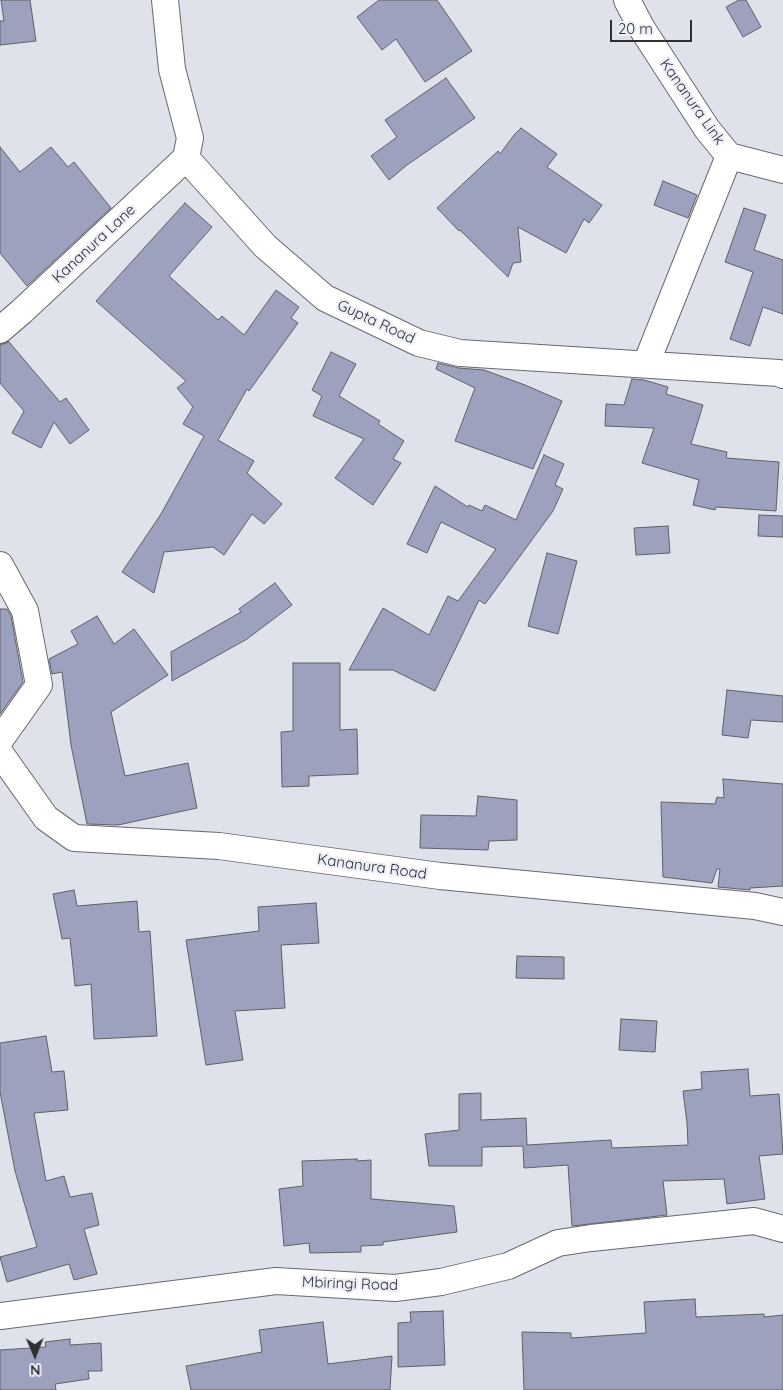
<!DOCTYPE html>
<style>
body{margin:0}
#map{position:relative;width:783px;height:1390px;overflow:hidden;background:#e0e2eb;font-family:Quicksand,sans-serif}
canvas{display:block}
.north{position:absolute;left:10px;top:1330px;width:50px;height:50px;-webkit-text-stroke:4px #edeff8;paint-order:stroke;rotate:179deg;font-size:14px;font-weight:700;line-height:20px;text-align:center;color:#2e2f32}
.north::after{content:'';display:block;margin:auto;width:18px;height:22px;background:#2e2f32;clip-path:polygon(50% 0,100% 100%,50% 72%,0 100%)}
.scale{position:absolute;left:610px;top:20px;width:82px;height:22px;box-sizing:border-box;border:2px solid #2e2f32;border-top:0;padding-left:6px;font-size:15px;line-height:18px;white-space:nowrap;color:#2e2f32;-webkit-text-stroke:4px #edeff8;paint-order:stroke}
</style>
<div id="map">
<canvas width="783" height="1390"></canvas>
<div class="north">N</div>
<div class="scale">20 m</div>
</div>
<script>
const ctx = document.querySelector('canvas').getContext('2d');
ctx.lineJoin = 'round';
function fill(path, color) {
  ctx.fillStyle = color;
  ctx.fill(path, 'evenodd');
}
function toPath(rows) {
  const path = new Path2D();
  for (const r of rows) {
    path.moveTo(r[0], r[1]);
    for (let i = 2; i < r.length; i += 2) path.lineTo(r[i], r[i + 1]);
  }
  return path;
}
function trace(path, color, width, dash) {
  ctx.strokeStyle = color;
  ctx.lineWidth = width;
  ctx.lineCap = dash ? 'butt' : 'round';
  ctx.setLineDash(dash || []);
  ctx.stroke(path);
}
function drawText(font, color, halo, rows, align = 'center') {
  ctx.font = font + ' Quicksand,sans-serif';
  ctx.lineWidth = 4.5;
  ctx.setLineDash([]);
  ctx.textBaseline = 'middle';
  ctx.strokeStyle = halo;
  ctx.fillStyle = color;
  for (const [text, x, y, turn = 0] of rows) {
    ctx.save();
    ctx.translate(x, y);
    ctx.rotate((+turn || 0) * Math.PI / 180);
    ctx.textAlign = isNaN(turn) ? turn : align;
    if (halo) ctx.strokeText(text, 0, 0);
    ctx.fillText(text, 0, 0);
    ctx.restore();
  }
}
const building = toPath([
 [1,0,30,0,36,41,0,45,0,21,4,21,1,0],
 [379,0,437,0,472,51,425,82,396,39,382,50,357,17,379,0],
 [739,0,746,0,761,27,743,37,726,7,739,0],
 [446,78,475,118,407,165,389,180,371,156,397,137,385,120,446,78],
 [521,128,557,154,547,167,602,205,589,223,584,219,566,253,518,227,521,262,513,263,508,277,460,230,459,231,437,208,498,151,500,154,514,135,521,128],
 [0,147,20,172,51,147,68,167,74,162,111,208,27,286,0,253,0,147],
 [663,181,697,195,688,218,654,205,663,181],
 [185,203,212,227,169,276,218,320,222,316,244,335,276,290,299,307,291,318,298,323,249,391,247,389,218,440,254,461,247,473,282,504,264,524,252,514,224,555,213,547,164,552,154,593,122,572,161,514,204,436,183,424,193,407,177,388,186,381,96,301,185,203],
 [744,208,766,215,754,250,783,260,783,314,763,307,750,346,730,339,753,272,725,262,744,208],
 [9,342,60,402,66,398,89,430,70,444,54,422,41,448,12,433,24,411,0,383,0,345,9,342],
 [331,352,356,364,339,396,380,421,378,424,404,441,393,459,401,463,373,505,335,478,364,439,313,416,322,396,312,390,331,352],
 [438,363,459,368,484,370,525,385,562,401,533,469,455,441,475,388,436,369,438,363],
 [632,379,644,380,668,387,666,394,703,405,691,444,727,452,726,458,779,462,776,511,716,507,715,510,693,505,699,480,642,463,654,428,605,426,606,404,624,405,632,379],
 [544,455,564,464,555,485,563,489,553,511,485,604,479,600,435,691,393,670,349,670,383,608,429,635,448,596,458,601,496,549,441,522,427,553,407,544,435,486,468,507,469,505,482,511,485,505,516,520,544,455],
 [759,515,783,516,783,537,758,536,759,515],
 [668,526,670,553,636,555,634,528,668,526],
 [547,553,577,561,558,634,528,626,547,553],
 [275,583,292,605,247,639,172,681,171,652,241,612,239,609,275,583],
 [0,609,7,609,11,616,23,682,0,714,0,609],
 [97,616,114,644,134,629,168,675,111,712,125,776,188,763,197,808,118,825,87,824,71,745,62,672,52,674,49,659,78,644,71,631,97,616],
 [293,663,340,663,340,730,357,729,358,774,309,776,309,786,282,787,281,732,293,731,293,663],
 [727,690,783,696,783,722,751,720,748,738,722,735,727,690],
 [723,779,783,784,783,886,750,888,750,890,718,887,720,869,717,869,712,883,663,877,661,802,715,804,717,797,724,798,723,779],
 [478,796,517,800,517,840,489,841,488,850,420,848,421,815,476,816,478,796],
 [74,890,77,906,137,901,139,932,150,931,157,1036,94,1039,91,984,75,986,70,938,62,939,53,894,74,890],
 [316,903,319,943,281,945,285,1008,235,1011,243,1060,206,1065,186,940,259,931,258,907,316,903],
 [517,956,564,957,564,979,516,978,517,956],
 [621,1019,657,1021,655,1052,619,1050,621,1019],
 [46,1036,52,1072,64,1071,68,1110,34,1113,46,1181,64,1176,70,1197,92,1193,99,1225,84,1229,97,1274,74,1280,69,1264,7,1282,0,1257,37,1247,15,1171,0,1092,0,1043,46,1036],
 [748,1069,750,1096,779,1094,783,1154,759,1156,765,1199,727,1204,724,1179,663,1181,667,1215,572,1226,568,1165,524,1168,523,1146,482,1147,482,1166,429,1166,425,1134,459,1130,459,1094,481,1093,481,1120,526,1118,527,1145,611,1140,612,1148,688,1145,687,1123,683,1091,702,1089,701,1072,748,1069],
 [357,1159,357,1161,371,1160,371,1199,454,1206,457,1232,383,1242,383,1245,361,1246,361,1252,310,1253,309,1243,284,1246,279,1189,303,1186,302,1161,357,1159],
 [695,1299,696,1317,764,1314,764,1317,783,1315,783,1390,524,1390,522,1332,571,1333,571,1338,646,1333,644,1302,695,1299],
 [443,1311,445,1365,398,1367,398,1323,411,1322,410,1312,443,1311],
 [323,1322,328,1364,392,1356,390,1390,191,1390,186,1366,262,1352,259,1330,323,1322],
 [70,1339,70,1345,101,1343,102,1371,88,1371,89,1379,55,1384,56,1390,0,1390,0,1350,46,1347,45,1342,70,1339]
]);
const minor = toPath([
 [165,0,172,69,190,138,186,158,265,246,325,298,419,343,460,353,779,373,783,375],
 [627,0,641,27,707,129,729,156,783,170],
 [0,330,21,312,186,158],
 [646,364,729,156],
 [0,565,25,611,39,685,0,740],
 [0,753,46,818,74,838,219,846,440,876,755,906,783,912],
 [0,1316,276,1281,395,1288,441,1282,508,1266,558,1243,591,1238,754,1221,783,1229]
]);
const streetNames = [
 ["Kananura Link",692,102,55],
 ["Kananura Lane",94,244,-43],
 ["Gupta Road",376,322,25],
 ["Kananura Road",372,867,8],
 ["Mbiringi Road",350,1284,2]
];
fill(building, '#9ca2bd');
trace(building, '#5e6067', 1);
trace(minor, '#676970', 28);
trace(minor, '#fff', 26);
drawText('15px', '#2e2f32', '#edeff8', streetNames);
</script>
